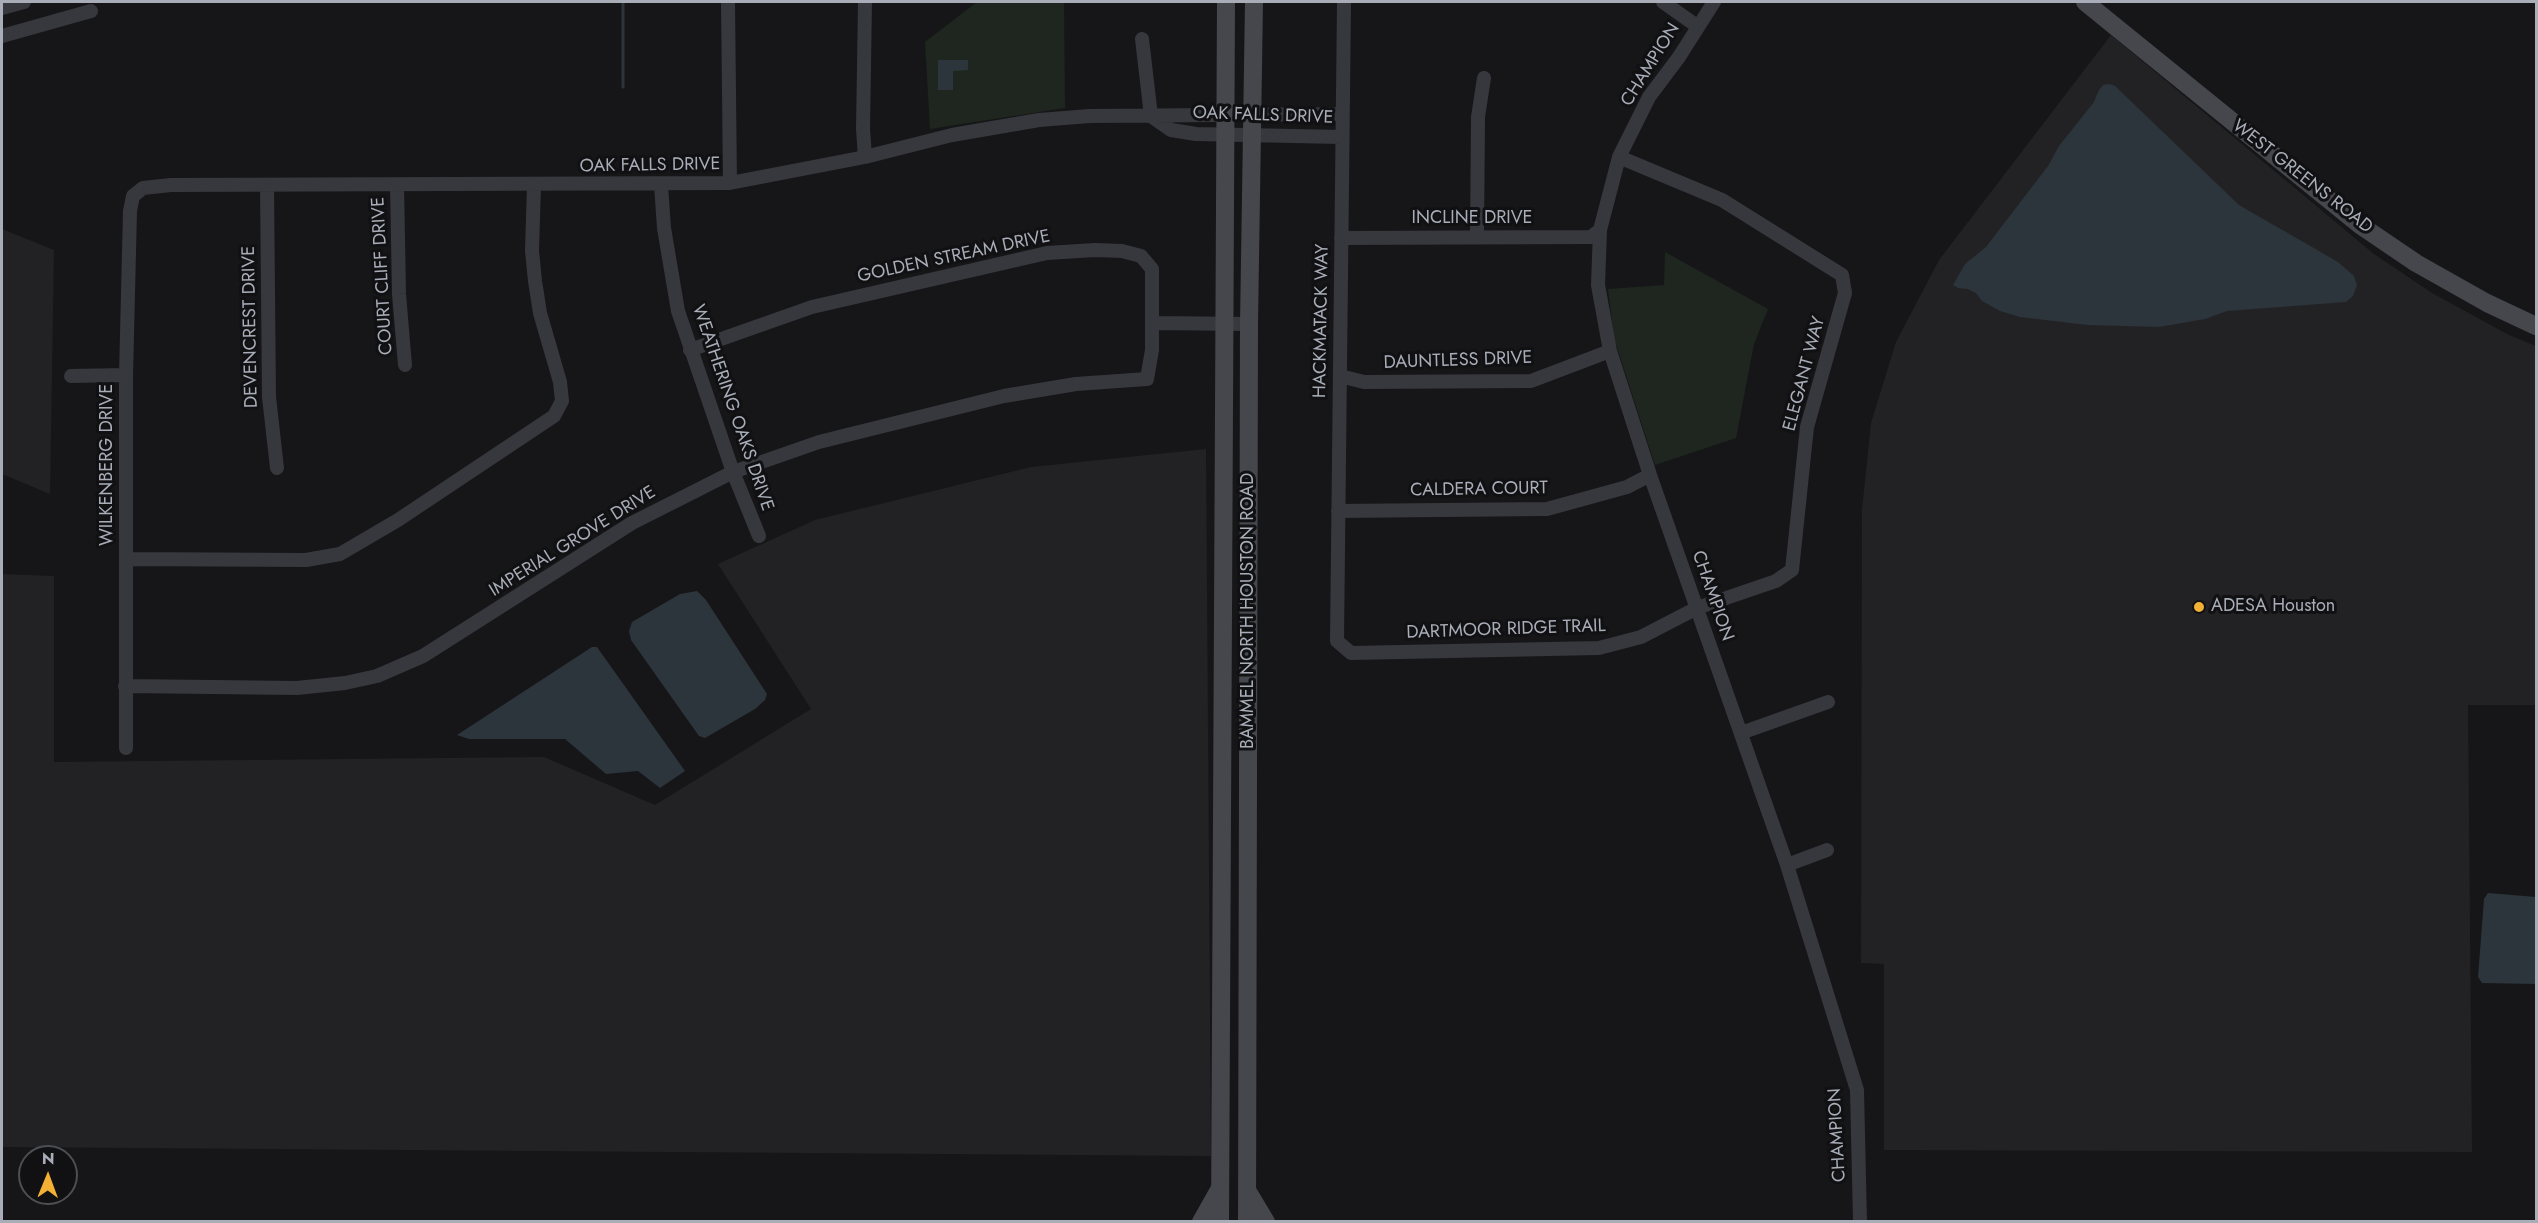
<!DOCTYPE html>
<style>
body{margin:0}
#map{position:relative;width:2538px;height:1223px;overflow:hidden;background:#161618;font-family:Jost,sans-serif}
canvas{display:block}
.frame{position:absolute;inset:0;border:3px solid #a8adb8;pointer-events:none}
.north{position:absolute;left:18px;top:1145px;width:60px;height:60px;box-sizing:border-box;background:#111113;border:2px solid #4d4f55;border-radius:50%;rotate:1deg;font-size:16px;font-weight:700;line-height:24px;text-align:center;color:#a8adb8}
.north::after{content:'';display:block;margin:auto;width:21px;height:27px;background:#f2b134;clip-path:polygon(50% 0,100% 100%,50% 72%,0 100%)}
</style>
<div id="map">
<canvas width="2538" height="1223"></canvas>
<div class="frame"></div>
<div class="north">N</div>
</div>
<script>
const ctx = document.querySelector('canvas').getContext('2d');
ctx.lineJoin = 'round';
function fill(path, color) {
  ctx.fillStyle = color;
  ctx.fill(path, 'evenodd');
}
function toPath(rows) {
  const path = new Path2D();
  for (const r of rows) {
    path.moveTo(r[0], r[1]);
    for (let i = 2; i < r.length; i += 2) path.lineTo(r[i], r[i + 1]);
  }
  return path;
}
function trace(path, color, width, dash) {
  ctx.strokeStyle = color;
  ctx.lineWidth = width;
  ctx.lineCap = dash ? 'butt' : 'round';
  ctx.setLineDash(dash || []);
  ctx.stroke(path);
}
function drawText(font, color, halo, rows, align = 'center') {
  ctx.font = font + ' Jost,sans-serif';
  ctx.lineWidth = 6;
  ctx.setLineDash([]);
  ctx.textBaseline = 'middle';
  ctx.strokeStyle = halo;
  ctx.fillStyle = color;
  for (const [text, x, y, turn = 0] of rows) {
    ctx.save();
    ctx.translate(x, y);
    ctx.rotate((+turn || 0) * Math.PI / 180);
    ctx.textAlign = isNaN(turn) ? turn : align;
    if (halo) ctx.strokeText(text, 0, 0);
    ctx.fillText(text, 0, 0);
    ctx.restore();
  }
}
const built = toPath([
 [2111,35,2374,254,2432,293,2509,335,2536,346,2536,705,2468,705,2472,1152,1884,1150,1884,964,1861,963,1862,510,1871,423,1896,342,1939,260],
 [2,229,54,250,50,494,2,474],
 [1206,449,1211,1156,2,1147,2,574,54,576,54,762,544,757,655,805,811,709,718,564,815,520,1031,467]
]);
const green = toPath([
 [977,2,1064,2,1065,108,930,129,925,42],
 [1665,252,1768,309,1754,344,1736,438,1655,465,1614,338,1608,289,1664,285]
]);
const water = toPath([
 [938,60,968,60,968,70,953,71,953,90,938,90],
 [2109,84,2115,86,2239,205,2338,262,2354,276,2357,285,2353,296,2346,302,2227,311,2205,319,2159,327,2088,325,2020,317,2000,311,1982,301,1976,293,1968,289,1958,288,1953,285,1965,264,1986,247,2048,166,2059,146,2094,102,2099,90,2103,85],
 [697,591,706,600,767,694,765,700,755,709,705,738,699,736,631,640,629,631,632,622,680,594],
 [592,647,597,647,685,771,660,788,638,771,606,774,565,739,469,739,457,735],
 [2488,893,2536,897,2536,984,2482,983,2478,977,2484,899]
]);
const stream = toPath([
 [623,87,623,2]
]);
const street = toPath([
 [728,2,730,183],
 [865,2,863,129,865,157],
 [1344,2,1337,641,1351,653,1599,648,1641,637,1697,608,1776,581,1792,570,1807,427,1845,293,1842,275,1722,200,1619,157],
 [1663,2,1697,26],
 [1714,2,1679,57,1649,97,1619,157,1600,230,1598,285,1610,351,1650,475,1787,865,1857,1090,1860,1222],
 [2,8,24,2],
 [2,36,91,11],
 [1142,39,1151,116],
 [1151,116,1171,130,1196,134,1342,137],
 [267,185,269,397,277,468],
 [397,185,399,294,405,365],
 [661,185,664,228,678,311,733,472,759,536],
 [1477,237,1478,117,1484,78],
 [1341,238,1591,237,1600,230],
 [1153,323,1249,324],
 [71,376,126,375],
 [1340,376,1364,382,1531,381,1610,351],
 [1338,511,1547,509,1627,487,1650,475],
 [126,559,306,560,340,554,398,520,554,416,562,401,560,382,540,313,535,281,532,251,534,185],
 [125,686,297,688,345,683,377,676,423,656,632,523,733,472,819,442,1004,396,1076,384,1147,379,1152,350,1152,269,1141,256,1122,251,1095,250,1047,253,812,307,690,350],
 [1741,733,1828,702],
 [126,748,126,375,130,211,133,196,143,188,171,185,730,183,865,157,952,135,1039,120,1090,116,1342,114],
 [1787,865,1827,850]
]);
const secondary = toPath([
 [2085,2,2360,225,2416,263,2487,303,2536,326],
 [1248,1192,1266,1222],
 [1201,1222,1219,1190],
 [1220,1222,1226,2],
 [1247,1222,1249,324,1254,2]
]);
const markers = [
 [2199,607,6,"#f2b134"]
];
const streetNames = [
 ["CHAMPION",1651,65,-58],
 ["OAK FALLS DRIVE",1263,116,2],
 ["OAK FALLS DRIVE",650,166,-1],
 ["WEST GREENS ROAD",2302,177,38],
 ["INCLINE DRIVE",1472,219],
 ["GOLDEN STREAM DRIVE",954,257,-12],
 ["COURT CLIFF DRIVE",383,276,-93],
 ["HACKMATACK WAY",1322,321,-89],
 ["DEVENCREST DRIVE",251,327,-91],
 ["DAUNTLESS DRIVE",1458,361,-2],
 ["ELEGANT WAY",1805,374,-75],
 ["WEATHERING OAKS DRIVE",732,408,71],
 ["WILKENBERG DRIVE",108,465,-90],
 ["CALDERA COURT",1479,490,-1],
 ["IMPERIAL GROVE DRIVE",573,542,-32],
 ["CHAMPION",1712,596,71],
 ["BAMMEL NORTH HOUSTON ROAD",1249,611,-90],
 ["DARTMOOR RIDGE TRAIL",1506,630,-2],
 ["CHAMPION",1838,1135,-93]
];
const poiNames = [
 ["ADESA Houston",2211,607]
];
fill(built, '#222225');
fill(green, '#1e261f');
fill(water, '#2c353c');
trace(stream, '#2c353c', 3);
trace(street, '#37383d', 14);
trace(secondary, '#45474d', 18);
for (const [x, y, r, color] of markers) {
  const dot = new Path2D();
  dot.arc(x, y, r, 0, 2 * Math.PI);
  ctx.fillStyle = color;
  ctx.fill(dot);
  trace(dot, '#111113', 2);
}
drawText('18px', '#a8adb8', '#111113', streetNames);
drawText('18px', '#a8adb8', '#111113', poiNames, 'left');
</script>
